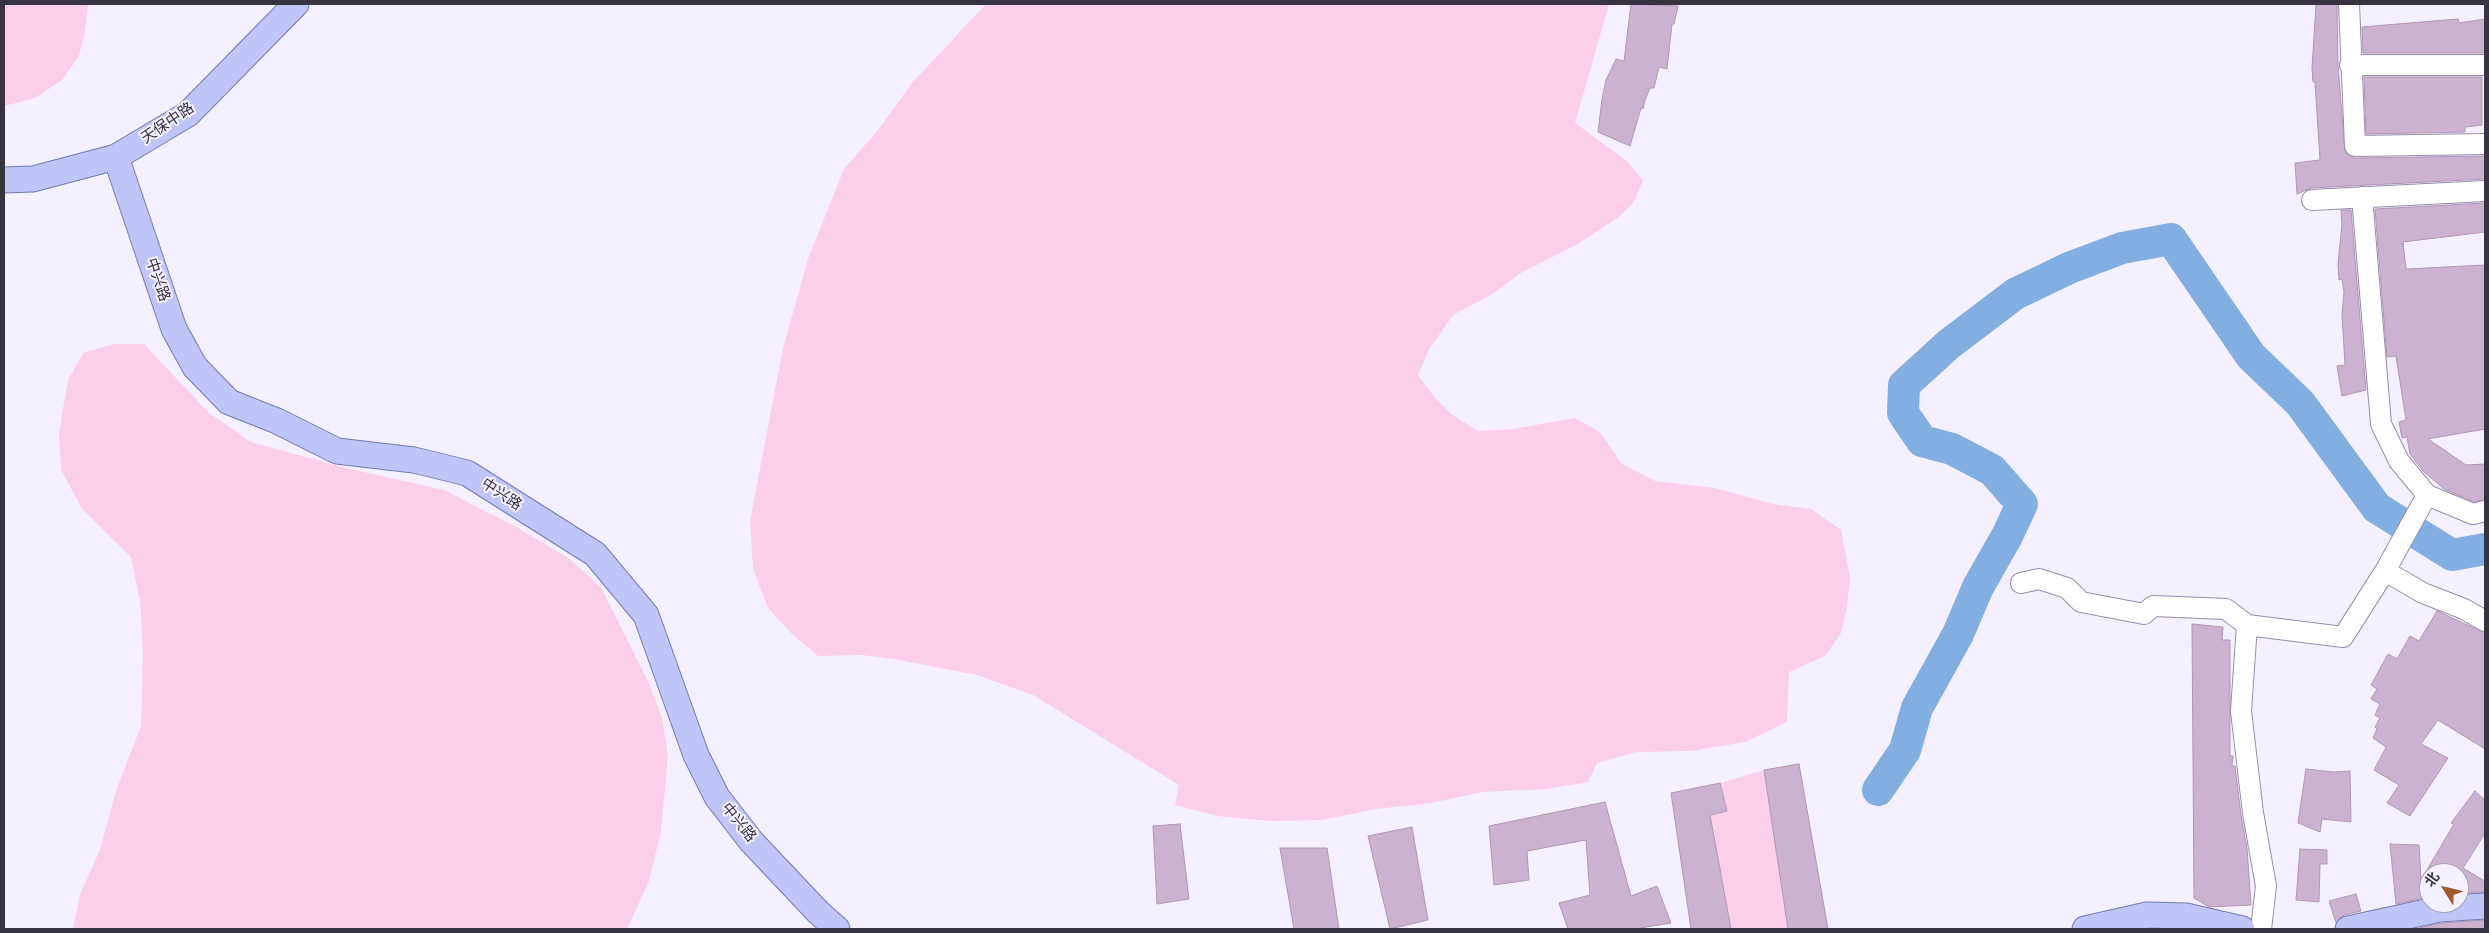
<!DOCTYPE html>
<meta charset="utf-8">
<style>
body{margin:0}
#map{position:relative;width:2489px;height:933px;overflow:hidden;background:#f5f0ff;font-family:"Nunito Sans","Noto Sans SC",sans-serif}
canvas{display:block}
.frame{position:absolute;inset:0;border:5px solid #373341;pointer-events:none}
.north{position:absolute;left:2419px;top:863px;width:50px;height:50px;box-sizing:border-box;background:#f5f0ff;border:1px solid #a9a4b3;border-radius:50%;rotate:306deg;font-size:14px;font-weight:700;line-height:20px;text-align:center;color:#373341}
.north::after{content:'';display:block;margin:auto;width:18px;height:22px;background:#9f5a2d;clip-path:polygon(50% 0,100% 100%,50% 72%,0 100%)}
</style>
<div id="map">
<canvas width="2489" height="933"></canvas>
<div class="frame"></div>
<div class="north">北</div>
</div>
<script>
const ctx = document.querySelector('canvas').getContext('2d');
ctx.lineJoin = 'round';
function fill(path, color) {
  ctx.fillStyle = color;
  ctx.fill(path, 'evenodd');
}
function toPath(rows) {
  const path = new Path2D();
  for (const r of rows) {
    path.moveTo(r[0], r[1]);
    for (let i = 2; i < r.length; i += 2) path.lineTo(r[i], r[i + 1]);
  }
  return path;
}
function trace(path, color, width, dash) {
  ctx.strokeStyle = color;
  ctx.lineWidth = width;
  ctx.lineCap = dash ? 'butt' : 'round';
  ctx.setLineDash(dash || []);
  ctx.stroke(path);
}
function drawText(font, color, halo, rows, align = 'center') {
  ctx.font = font + ' "Nunito Sans","Noto Sans SC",sans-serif';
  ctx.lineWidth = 4;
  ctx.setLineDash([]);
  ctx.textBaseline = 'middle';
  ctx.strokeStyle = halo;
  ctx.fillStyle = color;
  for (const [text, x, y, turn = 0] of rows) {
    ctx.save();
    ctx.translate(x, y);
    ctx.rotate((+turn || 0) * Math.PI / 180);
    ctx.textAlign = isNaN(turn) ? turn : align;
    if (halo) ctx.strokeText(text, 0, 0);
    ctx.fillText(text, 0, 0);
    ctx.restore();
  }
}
const green = toPath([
 [4,4,88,4,85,30,79,56,62,80,35,98,4,106],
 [986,4,1609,4,1575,123,1627,161,1643,181,1633,203,1619,217,1576,245,1521,273,1491,295,1453,315,1428,351,1418,375,1435,398,1451,414,1478,431,1513,429,1575,418,1600,432,1622,464,1655,481,1715,488,1773,504,1811,509,1841,530,1850,578,1847,607,1841,633,1825,656,1789,672,1787,722,1745,742,1692,751,1637,752,1597,763,1588,782,1547,789,1482,792,1432,803,1376,809,1322,820,1271,821,1217,816,1175,805,1179,785,1033,695,977,675,894,659,862,655,818,656,791,633,768,608,753,569,750,521,783,348,808,259,844,169,878,130,912,83],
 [114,344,144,344,209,413,251,442,346,468,444,490,518,528,570,559,602,589,648,681,662,718,668,756,661,831,649,881,627,929,73,929,80,894,100,850,116,791,141,726,143,652,140,601,131,557,82,509,61,470,59,433,68,380,83,353],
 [1764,770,1788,929,1731,929,1710,815,1727,811,1720,783]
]);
const river = toPath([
 [1878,790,1905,750,1917,708,1958,634,1978,587,2007,536,2022,504,1992,470,1952,449,1922,441,1903,413,1904,385,1949,344,2015,294,2069,268,2122,248,2171,239,2251,356,2300,403,2377,508,2452,555,2485,549]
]);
const building = toPath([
 [1631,4,1678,6,1674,24,1672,24,1667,69,1659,67,1654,88,1650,88,1645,100,1643,109,1641,108,1630,146,1598,132,1602,99,1606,80,1616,59,1624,61,1631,4],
 [2316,4,2337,4,2338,65,2345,153,2355,158,2485,156,2485,179,2311,188,2297,194,2295,163,2320,160,2315,82,2313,82,2312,68,2316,4],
 [2458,19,2459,23,2485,19,2485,53,2363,53,2362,27,2458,19],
 [2364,77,2482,77,2482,125,2465,127,2465,132,2366,134,2364,77],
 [2485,203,2485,232,2403,242,2406,269,2485,265,2485,429,2428,439,2466,465,2485,464,2485,499,2474,502,2444,489,2423,471,2410,454,2407,437,2402,438,2399,422,2406,420,2396,356,2387,357,2375,209,2485,203],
 [2341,210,2351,210,2366,390,2342,396,2337,366,2345,365,2342,315,2344,292,2342,279,2339,280,2338,264,2342,224,2341,210],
 [2437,611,2485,633,2485,749,2438,720,2421,744,2448,758,2410,816,2387,803,2399,785,2374,770,2386,747,2373,738,2377,729,2375,727,2380,718,2375,715,2380,704,2371,699,2377,689,2371,685,2388,654,2397,659,2410,636,2419,641,2437,611],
 [2192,624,2223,627,2222,640,2230,640,2230,756,2233,756,2232,766,2235,766,2241,815,2247,848,2251,905,2209,907,2194,898,2192,624],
 [1799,764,1828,929,1788,929,1764,770,1799,764],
 [2306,769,2333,772,2350,771,2351,822,2322,819,2320,832,2298,823,2306,769],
 [1720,783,1727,811,1710,815,1731,929,1691,929,1671,793,1720,783],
 [2475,791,2485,800,2485,833,2463,868,2485,881,2485,892,2459,893,2459,873,2429,873,2429,897,2396,904,2390,844,2419,845,2421,880,2454,824,2451,823,2475,791],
 [1605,802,1631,896,1657,886,1671,923,1634,929,1568,929,1559,903,1590,895,1586,840,1527,851,1529,880,1494,885,1489,826,1605,802],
 [1180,824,1189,899,1157,904,1153,826,1180,824],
 [1412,827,1428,920,1390,929,1368,836,1412,827],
 [1280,848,1327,848,1339,929,1294,929,1280,848],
 [2300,849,2327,850,2327,864,2320,864,2319,902,2296,900,2300,849],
 [2356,894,2361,911,2344,915,2336,923,2329,901,2356,894],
 [2485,920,2485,929,2415,929,2442,923,2485,920]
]);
const minor = toPath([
 [2349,4,2355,146,2485,144],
 [2350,65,2485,65],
 [2362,197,2381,424,2399,461,2427,495,2473,514,2485,511],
 [2312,200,2485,191],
 [2385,571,2423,593,2464,609,2485,621],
 [2021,583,2039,579,2067,588,2081,602,2144,614,2153,606,2226,609,2247,625,2343,637,2385,571,2427,495],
 [2247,625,2241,711,2253,813,2266,886,2261,929]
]);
const major = toPath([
 [116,157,174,329,195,367,229,402,277,421,337,451,414,460,467,473,595,554,646,615,696,755,717,797,751,841,818,912,837,929],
 [4,180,33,179,116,157,188,114,296,4],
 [2085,929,2147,915,2186,916,2242,929],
 [2348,929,2440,909,2485,906]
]);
const streetNames = [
 ["天保中路",168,124,-34],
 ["中兴路",157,280,71],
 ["中兴路",501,495,33],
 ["中兴路",738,823,51]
];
fill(green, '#fbcfe7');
trace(river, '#83aee1', 32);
fill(building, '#cbb2d0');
trace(building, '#af97b3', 1);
trace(minor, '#978dae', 22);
trace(major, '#737ab3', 27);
trace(minor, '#fff', 20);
trace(major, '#bfc6f7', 25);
drawText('15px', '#373341', '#f5f0ff', streetNames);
</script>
